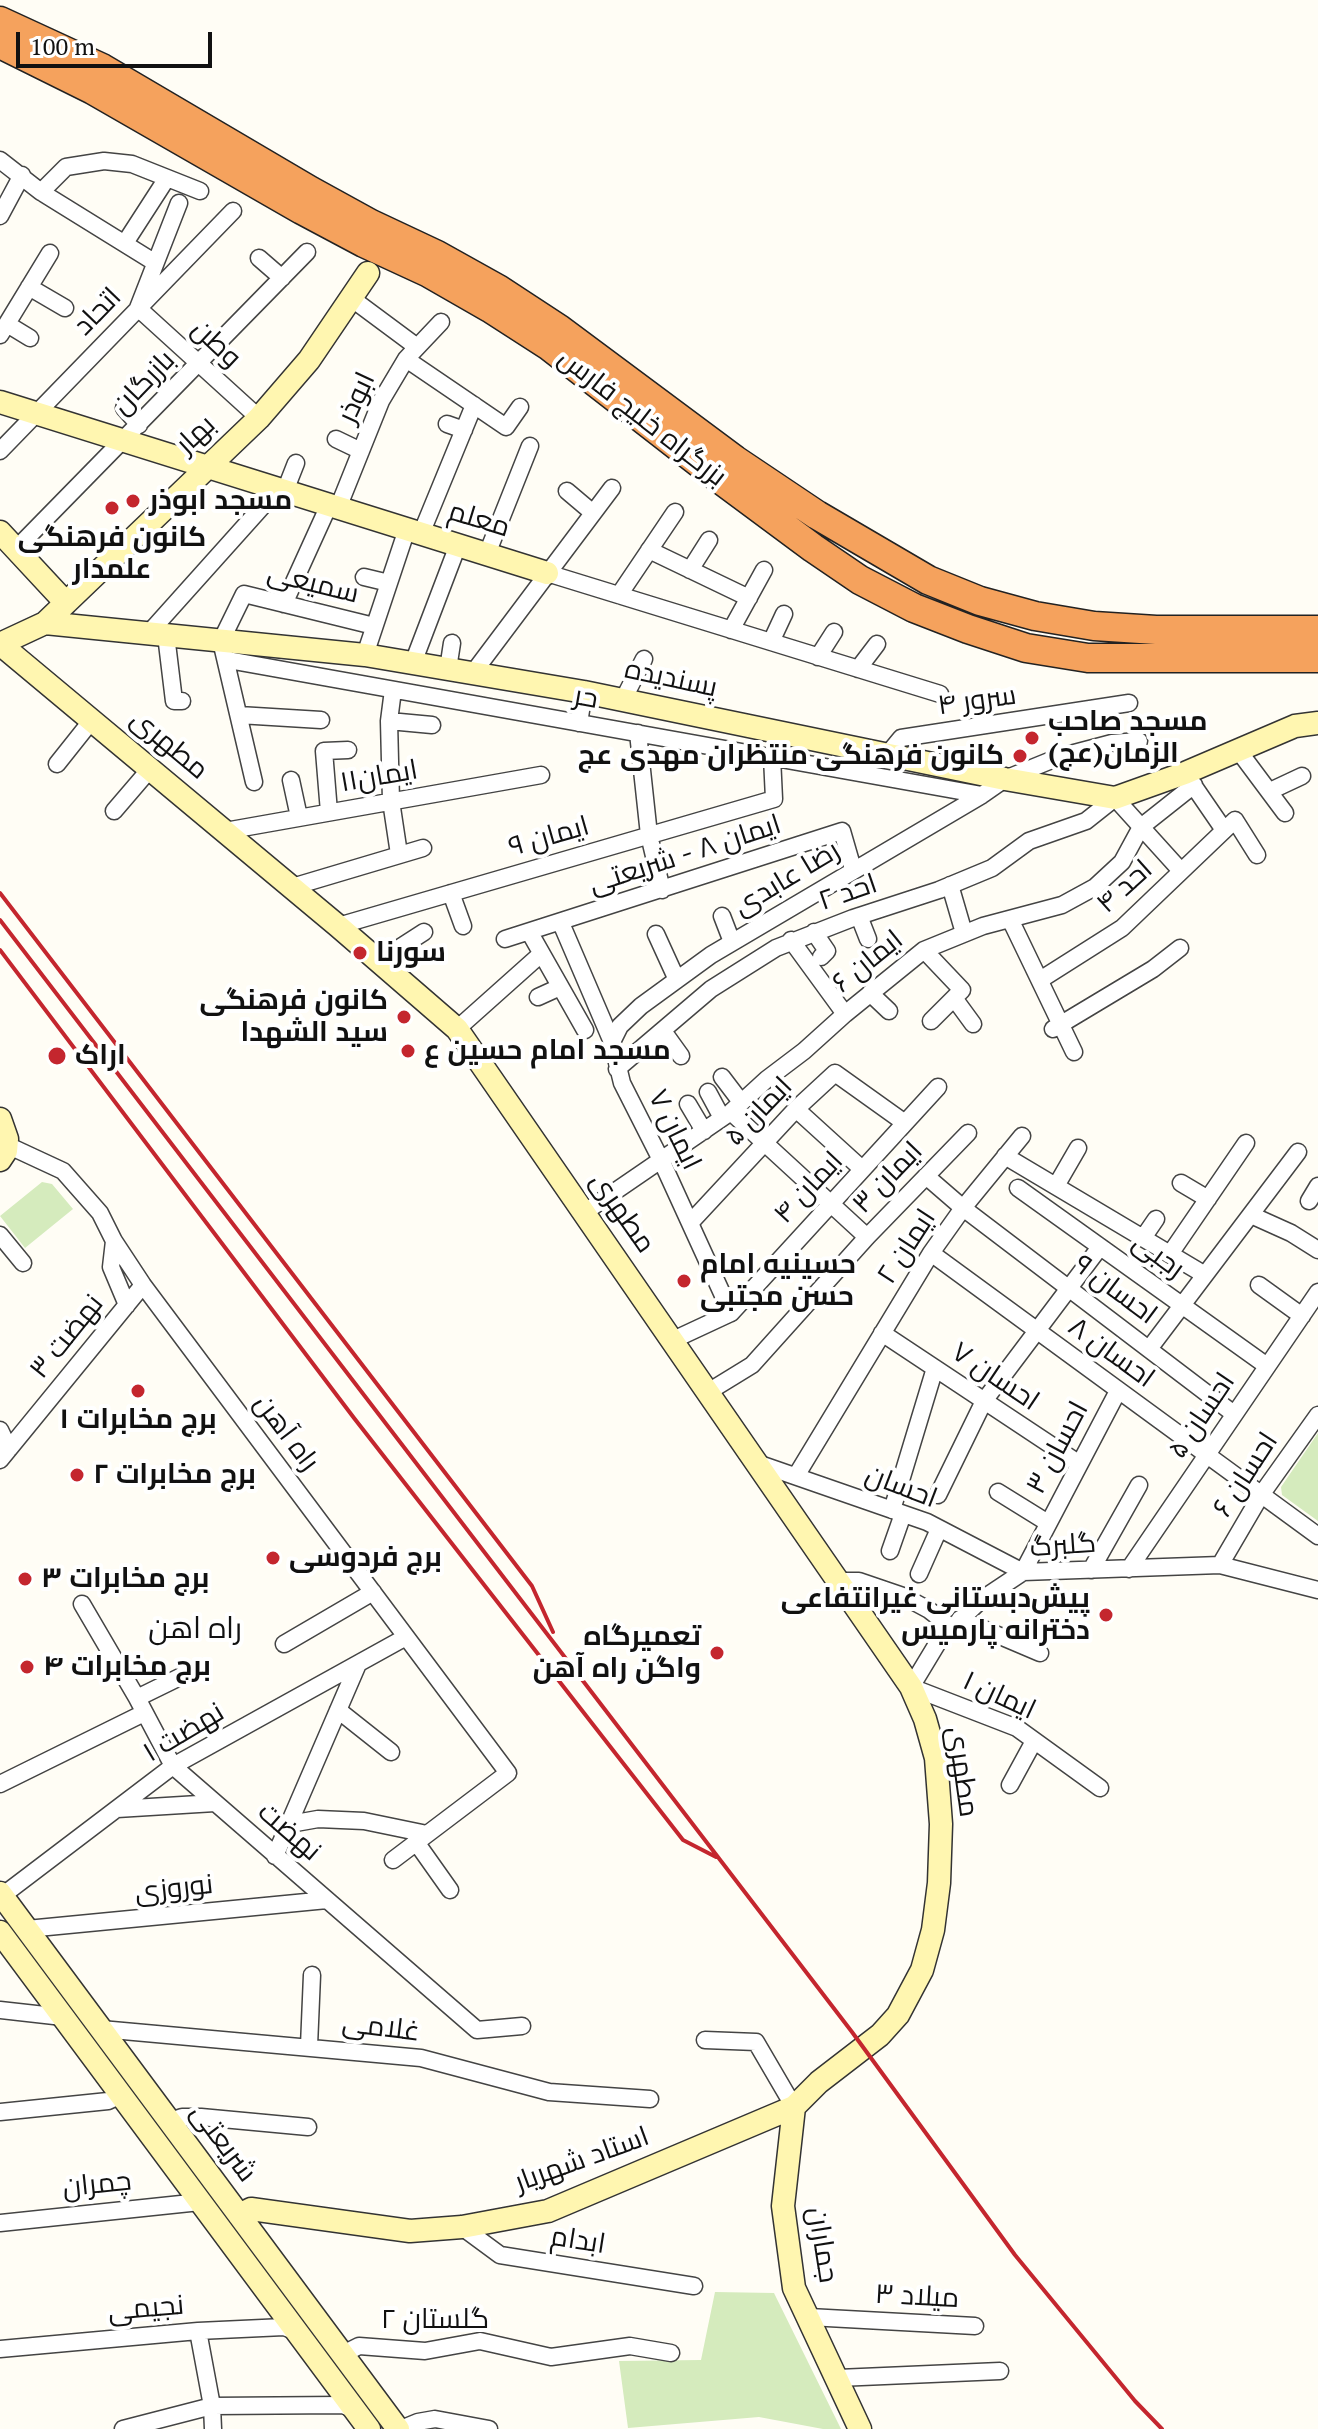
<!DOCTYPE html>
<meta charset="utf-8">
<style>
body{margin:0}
#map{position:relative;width:1318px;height:2429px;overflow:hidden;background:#fffdf5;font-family:"PT Serif",serif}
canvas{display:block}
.scale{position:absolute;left:16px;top:32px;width:196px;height:36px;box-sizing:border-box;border:4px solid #111;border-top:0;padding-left:10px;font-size:24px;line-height:28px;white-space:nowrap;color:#111;-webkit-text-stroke:6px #fff;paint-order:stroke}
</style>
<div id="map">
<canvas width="1318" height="2429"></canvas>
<div class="scale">100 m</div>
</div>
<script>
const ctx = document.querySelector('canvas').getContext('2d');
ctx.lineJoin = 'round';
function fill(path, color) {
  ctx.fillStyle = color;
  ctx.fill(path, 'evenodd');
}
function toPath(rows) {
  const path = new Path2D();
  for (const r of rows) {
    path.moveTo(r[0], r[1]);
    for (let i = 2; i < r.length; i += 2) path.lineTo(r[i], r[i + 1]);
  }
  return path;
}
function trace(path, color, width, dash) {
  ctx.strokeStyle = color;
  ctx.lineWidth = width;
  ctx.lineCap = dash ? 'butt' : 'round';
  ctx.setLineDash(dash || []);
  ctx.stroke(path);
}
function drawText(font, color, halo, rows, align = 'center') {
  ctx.font = font + ' "PT Serif",Cairo,serif';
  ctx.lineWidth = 8;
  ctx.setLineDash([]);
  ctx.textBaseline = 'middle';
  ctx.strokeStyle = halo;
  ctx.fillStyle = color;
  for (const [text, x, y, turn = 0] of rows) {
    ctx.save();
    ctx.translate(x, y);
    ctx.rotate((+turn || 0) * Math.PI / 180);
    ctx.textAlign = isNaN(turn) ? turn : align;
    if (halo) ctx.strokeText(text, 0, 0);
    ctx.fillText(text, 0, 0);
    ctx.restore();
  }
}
const green = toPath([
 [42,1182,52,1184,73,1209,25,1248,0,1216],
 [1318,1433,1318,1521,1282,1495,1281,1487],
 [715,2292,774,2293,841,2429,823,2429,759,2417,628,2428,619,2361,701,2360]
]);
const street = toPath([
 [0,160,41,192,154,262],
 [41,192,66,167,104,161,132,164,200,191],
 [179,203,138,308,259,418],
 [0,216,22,175],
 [125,243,167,178],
 [259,258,282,278],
 [29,287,65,308],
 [351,298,417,347],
 [7,324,30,338],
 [0,335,50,253],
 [406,359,506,427,520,407],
 [124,408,139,425],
 [447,424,464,430],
 [336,439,361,451],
 [0,451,233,211],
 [285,491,296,463],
 [567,491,593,513],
 [338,508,381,401,406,359,441,322],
 [421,534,474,405],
 [16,549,307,252],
 [649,550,749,598],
 [487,554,530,446],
 [690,570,709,540],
 [547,573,940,694],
 [364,577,389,583],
 [619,595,675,512],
 [284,604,329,505],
 [731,630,764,570],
 [148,634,278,489],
 [166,635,174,701,182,701],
 [771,642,784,614],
 [365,655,407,529],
 [818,657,834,632],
 [228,660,982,795],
 [413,663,458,545],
 [448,669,452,643],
 [858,669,877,644],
 [473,673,612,488],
 [393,690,389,721,391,801,399,854],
 [623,700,644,659],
 [239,715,321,720],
 [389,721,432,725],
 [579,723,584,692],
 [638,733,649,835,662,890],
 [1238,750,1285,813],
 [887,755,901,738,1129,703],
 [57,764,92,720],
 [1189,779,1224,830],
 [291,780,299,817],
 [254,782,221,641,244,594,374,626],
 [1270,791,1302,776],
 [114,811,150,769],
 [329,812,324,751,348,750],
 [225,831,541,775],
 [950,885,964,933],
 [292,887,423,848],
 [451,893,463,926],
 [722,916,732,942],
 [859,916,868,939],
 [1010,919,1074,1052],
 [561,923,612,1042,622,1083,662,1162,731,1313],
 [338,926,774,799,772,757],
 [814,932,827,951,821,957],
 [530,933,585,1030],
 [656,934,677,980],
 [505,939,842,831,853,869],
 [791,940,845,1014],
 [924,950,962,990,931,1021],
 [379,961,424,932],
 [1040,980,1122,928,1235,820,1257,855],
 [870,993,889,1011],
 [538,997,560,987],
 [954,998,973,1024],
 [457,1029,541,954],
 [1053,1029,1153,969,1180,948],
 [663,1031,681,1056],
 [612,1042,620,1026,641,1006,711,955,982,795,1005,779,1059,757,1112,743,1139,741],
 [617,1069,711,989,776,948,853,918,939,890,992,868,1029,841,1086,821,1115,798,1181,871],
 [722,1077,741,1102],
 [708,1092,722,1118],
 [688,1104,704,1131],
 [796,1109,862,1169],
 [731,1112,867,1237],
 [7,1145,63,1171,100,1213,114,1241,143,1285,508,1773,393,1860],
 [1005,1156,1205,1275],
 [926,1176,963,1208,1234,1414],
 [1181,1183,1208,1199],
 [1056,1186,1078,1148],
 [1018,1188,1267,1366],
 [1309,1201,1318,1186],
 [585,1212,731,1112,767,1079,804,1051,845,1014,924,950,983,926,1062,905,1095,887,1122,862,1141,827,1194,785],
 [1251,1215,1291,1233,1318,1250],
 [690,1223,796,1109,835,1073,905,1123],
 [0,1235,23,1263],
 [1143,1238,1156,1219],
 [114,1241,111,1267,127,1305],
 [931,1253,1318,1536],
 [1170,1254,1246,1143],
 [1259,1285,1302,1316],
 [882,1333,1078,1463],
 [673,1340,731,1313,938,1087],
 [1149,1349,1298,1152],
 [708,1392,752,1365,867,1237,968,1133],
 [0,1430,9,1449],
 [0,1460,143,1285],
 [757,1463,927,1522,1023,1572,1118,1391],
 [796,1476,931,1253,963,1208,1022,1136],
 [998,1492,1048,1523],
 [938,1495,984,1401,1100,1247],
 [892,1510,935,1368],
 [890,1551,903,1514],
 [1220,1565,1261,1495,1318,1415],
 [1129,1569,1318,1292],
 [1091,1570,1139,1485],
 [919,1574,939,1529],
 [840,1581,859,1581,903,1596,929,1610,951,1627],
 [82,1604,137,1698,173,1766,477,2030,522,2026],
 [960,1619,1040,1653],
 [284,1644,373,1592],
 [137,1698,184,1675],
 [338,1710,391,1752],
 [0,1784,144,1713],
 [1010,1785,1034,1741],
 [1100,1788,1017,1728,911,1687,940,1639,981,1600,1023,1572,1220,1565,1318,1590],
 [117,1809,215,1803],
 [290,1824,318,1819,364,1821,427,1834],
 [416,1842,450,1890],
 [275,1856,358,1664],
 [2,1896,173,1766,406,1637],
 [27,1929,327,1900],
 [0,2010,63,2017],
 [101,2029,421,2058,549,2092,650,2099],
 [705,2040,756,2042,794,2107],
 [309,2046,312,1975],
 [0,2112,108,2101,121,2095],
 [170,2121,182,2117,201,2117,308,2127],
 [0,2223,200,2202],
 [462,2227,500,2255,694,2286],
 [809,2317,975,2326],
 [198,2331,212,2406,213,2429],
 [0,2349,198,2331,284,2327,297,2332],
 [343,2354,359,2346,425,2351,480,2341,551,2357,630,2346,671,2353],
 [838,2378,1000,2371],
 [123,2429,212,2406,343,2405,355,2410],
 [401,2429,418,2422,435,2419,489,2429]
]);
const secondary = toPath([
 [0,402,547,573],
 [0,532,66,603],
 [45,623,259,418,309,360,368,273],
 [0,1119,7,1139,6,1151,0,1160],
 [0,1893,398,2429],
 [0,1932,369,2429],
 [794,2107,783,2206,794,2288,860,2429],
 [239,2215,251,2209,410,2231,462,2227,548,2211,794,2107,819,2082,880,2035,898,2015,922,1970,933,1930,939,1883,941,1824,936,1758,925,1719,911,1687,457,1029,338,926,0,644,45,623,365,655,584,692,1005,779,1115,798,1185,773,1295,726,1318,723]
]);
const highway = toPath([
 [0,21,102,68,311,191,371,224,437,255,498,289,559,329,735,460,817,515,928,580,980,601,1035,616,1094,626,1156,630,1318,630],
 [0,44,93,90,302,210,364,243,429,273,490,308,549,346,720,479,813,548,860,580,914,608,968,629,1026,648,1088,658,1318,658]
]);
const rail = toPath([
 [0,893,532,1586,553,1632],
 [0,920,852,2032,1015,2255,1135,2401,1162,2429],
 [0,950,354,1418,683,1840,716,1857]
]);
const markers = [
 [133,501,8,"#c4262e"],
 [112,508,8,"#c4262e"],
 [1032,738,8,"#c4262e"],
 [1020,756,8,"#c4262e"],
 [360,953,8,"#c4262e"],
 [404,1017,8,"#c4262e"],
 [408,1051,8,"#c4262e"],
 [57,1056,10,"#c4262e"],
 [684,1281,8,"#c4262e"],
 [138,1391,8,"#c4262e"],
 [77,1475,8,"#c4262e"],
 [273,1558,8,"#c4262e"],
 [25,1579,8,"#c4262e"],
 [1106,1615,8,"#c4262e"],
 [717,1653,8,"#c4262e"],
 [27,1667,8,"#c4262e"]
];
const streetNames = [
 ["اتحاد",98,312,-46],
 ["وطن",216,344,43],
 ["بازرگان",144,383,-46],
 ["ابوذر",357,398,-65],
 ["بزرگراه خلیج فارس",642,418,38],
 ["بهار",196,435,-43],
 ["معلم",479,520,17],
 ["سمیعی",313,584,14],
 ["پسندیده",671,679,12],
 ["حر",586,698,10],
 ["سرور ۴",977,701,-8],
 ["مطهری",169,745,40],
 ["ایمان۱۱",379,777,-10],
 ["ایمان ۹",549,837,-16],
 ["ایمان ۸ - شریعتی",685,855,-18],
 ["رضا عابدی",787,879,-31],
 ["احد ۴",1125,887,-42],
 ["احد ۲",848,893,-19],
 ["ایمان ۶",868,962,-39],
 ["ایمان ۵",759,1112,-46],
 ["ایمان ۷",674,1130,64],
 ["ایمان ۳",888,1178,-46],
 ["ایمان ۴",809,1188,-47],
 ["مطهری",622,1213,55],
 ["ایمان ۲",907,1247,-57],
 ["رجبی",1158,1256,36],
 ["احسان ۹",1115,1290,37],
 ["نهضت ۳",67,1337,-51],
 ["احسان ۸",1111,1353,36],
 ["احسان ۷",995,1377,34],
 ["احسان ۵",1202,1416,-56],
 ["راه آهن",286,1433,53],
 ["احسان ۳",1058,1448,-62],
 ["احسان ۶",1246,1475,-57],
 ["احسان",901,1487,21],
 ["گلبرگ",1063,1546,-4],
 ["ایمان ۱",999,1696,25],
 ["نهضت ۱",184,1733,-31],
 ["مطهری",962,1772,82],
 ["نهضت",289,1832,41],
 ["نوروزی",174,1889,-6],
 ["غلامی",381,2028,7],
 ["شریعتی",223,2143,53],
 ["استاد شهریار",582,2160,-20],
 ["چمران",97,2185,-6],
 ["ابدام",578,2241,9],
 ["جماران",822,2245,81],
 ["میلاد ۳",917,2297,3],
 ["نجیمی",146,2309,-5],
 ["گلستان ۲",435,2320]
];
const poiNames = [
 ["مسجد ابوذر",149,501],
 ["کانون فرهنگی",112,538,"center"],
 ["علمدار",112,570,"center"],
 ["مسجد صاحب",1048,722],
 ["الزمان(عج)",1048,754],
 ["کانون فرهنگی منتظران مهدی عج",1004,756,"right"],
 ["سورنا",376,953],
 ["کانون فرهنگی",388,1001,"right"],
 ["سید الشهدا",388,1033,"right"],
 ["مسجد امام حسین ع",424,1051],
 ["اراک",75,1056],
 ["حسینیه امام",700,1265],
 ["حسن مجتبی",700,1297],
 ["برج مخابرات ۱",138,1420,"center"],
 ["برج مخابرات ۲",93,1475],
 ["برج فردوسی",289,1558],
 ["برج مخابرات ۳",41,1579],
 ["پیش‌دبستانی غیرانتفاعی",1090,1599,"right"],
 ["دخترانه پارمیس",1090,1631,"right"],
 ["تعمیرگاه",701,1637,"right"],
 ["واگن راه آهن",701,1669,"right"],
 ["برج مخابرات ۴",43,1667]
];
const neighbourhoodNames = [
 ["راه اهن",195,1629]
];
fill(green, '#d5ebbd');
trace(street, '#444', 19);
trace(secondary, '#333', 25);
trace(highway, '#222', 31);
trace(street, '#fff', 16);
trace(secondary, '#fff6b0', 22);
trace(highway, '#f5a25d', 28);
trace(rail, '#c4262e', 4);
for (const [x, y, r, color] of markers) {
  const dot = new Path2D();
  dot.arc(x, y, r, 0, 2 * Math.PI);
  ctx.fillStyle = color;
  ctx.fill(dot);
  trace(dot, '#fff', 3);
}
drawText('28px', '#111', '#fff', streetNames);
drawText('bold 28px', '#111', '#fff', poiNames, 'left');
drawText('30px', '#111', '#fff', neighbourhoodNames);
</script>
